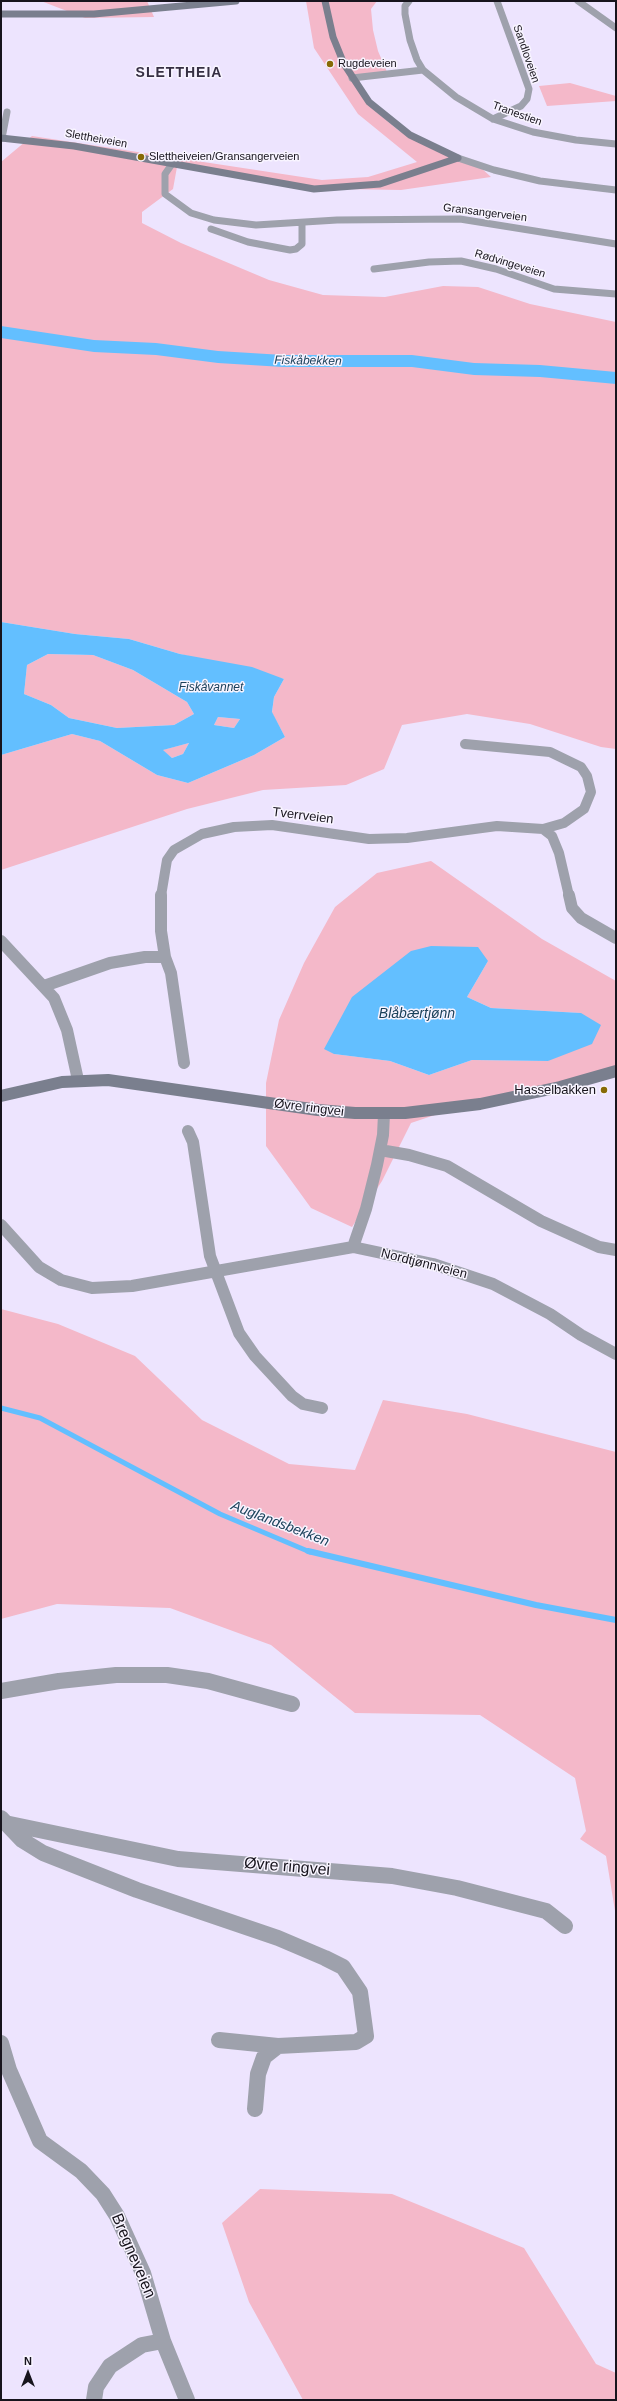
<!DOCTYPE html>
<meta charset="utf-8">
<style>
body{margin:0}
#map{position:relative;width:617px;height:2401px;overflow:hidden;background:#ede4fe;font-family:Helvetica,sans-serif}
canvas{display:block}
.frame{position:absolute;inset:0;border:2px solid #17141d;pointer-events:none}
.north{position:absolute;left:8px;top:2353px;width:40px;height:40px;-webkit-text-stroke:3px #f8f4ff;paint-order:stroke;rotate:0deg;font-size:11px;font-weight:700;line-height:16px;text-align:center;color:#17141d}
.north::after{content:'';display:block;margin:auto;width:14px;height:18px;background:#17141d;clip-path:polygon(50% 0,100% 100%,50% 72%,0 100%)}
</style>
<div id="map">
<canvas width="617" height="2401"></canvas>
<div class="frame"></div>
<div class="north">N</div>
</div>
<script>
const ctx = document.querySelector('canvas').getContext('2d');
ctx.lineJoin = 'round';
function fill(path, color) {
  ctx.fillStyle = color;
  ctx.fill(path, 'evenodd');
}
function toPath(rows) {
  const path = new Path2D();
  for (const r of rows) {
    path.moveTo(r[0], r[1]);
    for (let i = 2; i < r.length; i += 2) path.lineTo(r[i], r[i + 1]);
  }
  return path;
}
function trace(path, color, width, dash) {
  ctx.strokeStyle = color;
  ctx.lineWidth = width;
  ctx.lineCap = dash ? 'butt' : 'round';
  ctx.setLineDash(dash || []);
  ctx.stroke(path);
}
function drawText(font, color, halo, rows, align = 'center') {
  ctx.font = font + ' Helvetica,sans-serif';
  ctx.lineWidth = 3;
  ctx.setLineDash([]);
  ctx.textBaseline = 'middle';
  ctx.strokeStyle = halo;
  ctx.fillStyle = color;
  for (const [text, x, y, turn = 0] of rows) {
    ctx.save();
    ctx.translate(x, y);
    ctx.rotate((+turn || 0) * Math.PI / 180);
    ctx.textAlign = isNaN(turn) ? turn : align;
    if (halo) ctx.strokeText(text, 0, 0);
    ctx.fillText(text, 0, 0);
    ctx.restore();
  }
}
const green = toPath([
 [41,1,147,1,154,17,85,18],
 [306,1,377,1,371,9,373,30,378,51,387,72,361,75,359,87,373,109,398,130,434,150,479,166,491,177,401,190,343,189,286,184,177,167,173,189,142,212,142,223,181,243,269,280,323,295,385,297,443,286,478,287,530,304,616,322,616,749,601,747,530,724,467,714,402,725,384,769,346,785,263,790,187,809,1,870,1,755,72,734,100,741,157,775,188,783,254,755,285,737,272,713,274,697,284,679,180,654,129,639,75,634,1,622,1,162,32,136,322,180,368,177,417,162,358,114,314,48],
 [570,83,616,96,616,101,547,106,539,86],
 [48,654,93,655,133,670,187,702,194,714,174,725,117,728,69,718,51,705,24,694,27,665],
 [218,717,240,719,234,728,214,725],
 [189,743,183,754,172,758,162,750],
 [431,861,542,939,616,981,616,1077,483,1099,411,1123,382,1181,352,1227,311,1208,266,1146,266,1083,279,1020,304,963,335,907,377,873],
 [488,961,467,997,491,1008,581,1013,548,1061,472,1060,429,1075,390,1061,334,1054],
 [1,1309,58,1324,135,1356,202,1420,289,1464,355,1470,383,1400,467,1414,616,1452,616,1917,606,1856,580,1839,586,1831,575,1778,480,1715,355,1713,271,1645,170,1608,57,1604,1,1619],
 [260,2189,392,2194,524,2248,596,2364,616,2373,616,2400,303,2400,249,2302,222,2223]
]);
const water = toPath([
 [1,622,75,634,129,639,180,654,252,667,284,679,274,697,272,712,285,737,254,755,188,783,157,775,100,741,72,734,1,755],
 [48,654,93,655,133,670,187,702,194,714,174,725,117,728,69,718,51,705,24,694,27,665],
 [218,717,240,719,234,728,214,725],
 [189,743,183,754,172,758,163,750],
 [431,946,478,947,488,961,467,997,491,1008,581,1013,601,1025,592,1044,548,1061,472,1060,429,1075,390,1061,334,1054,324,1049,352,997,411,951]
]);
const streamFar1 = toPath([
 [1,1408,40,1418,220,1514,310,1552]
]);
const stream = toPath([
 [308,1551,536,1605,616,1620]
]);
const river = toPath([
 [1,326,94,340,156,343,218,351,283,355,412,355,474,363,540,365,616,372,616,384,540,377,474,375,412,367,283,367,218,363,156,355,94,352,1,338,1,326]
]);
const streetFar3 = toPath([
 [409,1,405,6,405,14,410,40,417,60,423,70,456,97,493,119,533,132,576,140,616,144],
 [578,1,616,28],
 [352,78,423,70],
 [493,119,521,106,527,99,529,89,497,1],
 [2,138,7,112],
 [458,158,494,170,540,181,616,190],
 [172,164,165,174,165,194,191,213,214,220,256,225,337,220,460,219,616,244],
 [211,229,248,242,290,250,296,249,302,244,302,223],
 [374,269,429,262,461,261,496,269,554,289,616,294]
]);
const streetFar2 = toPath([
 [465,744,550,752,581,767,587,776,591,792,584,809,564,823,543,829],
 [161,896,167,860,174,850,202,834,234,827,272,825,369,839,407,838,497,826,543,829,552,836,559,853,569,896]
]);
const streetFar1 = toPath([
 [161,895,161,931,165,957,171,973,184,1063],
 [569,895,572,908,581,918,616,938],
 [1,941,54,998,67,1030,78,1080],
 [44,986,110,963,145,957,165,957],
 [188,1131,193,1142,210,1256,239,1333,255,1356,292,1396,303,1404,322,1408],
 [380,1150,409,1155,447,1166,541,1221,599,1247,616,1250],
 [1,1225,39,1267,61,1280,92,1288,132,1286,353,1247,433,1264,493,1284,550,1314,581,1335,616,1354],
 [353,1247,366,1209,377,1165,383,1135,384,1114]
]);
const street = toPath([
 [1,1691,59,1681,116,1675,167,1675,208,1681,292,1704],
 [1,1818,22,1840,43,1853,137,1890,278,1938,325,1958,343,1967,360,1992,366,2036,356,2042,278,2046,219,2040],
 [5,1823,178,1859,392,1876,457,1888,546,1911,565,1926],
 [1,2043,9,2070,40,2141,81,2171,103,2194,117,2216,143,2273,163,2341,187,2400],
 [255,2109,258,2074,264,2057,278,2046],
 [94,2400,96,2387,110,2366,142,2345,163,2341]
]);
const secondaryFar1 = toPath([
 [325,1,333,37,344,64,369,102,410,135,458,158],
 [1,14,94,14,236,1],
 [1,138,74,146,314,189,380,184,458,158]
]);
const secondary = toPath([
 [1,1096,62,1082,108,1080,318,1110,355,1113,405,1113,480,1104,560,1087,616,1071]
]);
const markers = [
 [330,64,4,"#876a06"],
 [141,157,4,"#876a06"],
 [604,1090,4,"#876a06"]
];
const farStreetnames = [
 ["Sandloveien",526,54,71],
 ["Tranestien",517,114,20],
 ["Slettheiveien",96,139,10],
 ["Gransangerveien",485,213,7],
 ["Rødvingeveien",510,264,17]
];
const farPoinames = [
 ["Rugdeveien",338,64],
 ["Slettheiveien/Gransangerveien",149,157]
];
const farWaternames = [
 ["Fiskåbekken",308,361,1],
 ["Fiskåvannet",211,688]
];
const streetNames = [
 ["Tverrveien",303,816,7],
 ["Øvre ringvei",309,1108,7],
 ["Nordtjønnveien",424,1264,14]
];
const poiNames = [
 ["Hasselbakken",596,1090]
];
const farDistrictnames = [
 ["SLETTHEIA",179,73]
];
const waterNames = [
 ["Blåbærtjønn",417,1014],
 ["Auglandsbekken",280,1524,21]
];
const nearStreetnames = [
 ["Øvre ringvei",287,1867,5],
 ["Bregneveien",133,2256,67]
];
fill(green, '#f4b8c9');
fill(water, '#63bfff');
trace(streamFar1, '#63bfff', 5);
trace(stream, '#63bfff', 6);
fill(river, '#63bfff');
trace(streetFar3, '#9ea1ac', 7);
trace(streetFar2, '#9ea1ac', 10);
trace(streetFar1, '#9ea1ac', 12);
trace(street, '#9ea1ac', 16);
trace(secondaryFar1, '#7a7f8e', 7);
trace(secondary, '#7a7f8e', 12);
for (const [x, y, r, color] of markers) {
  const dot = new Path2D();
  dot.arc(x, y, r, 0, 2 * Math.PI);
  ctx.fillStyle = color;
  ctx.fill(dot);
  trace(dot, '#f8f4ff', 1.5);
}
drawText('11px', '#17141d', '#f8f4ff', farStreetnames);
drawText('11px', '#17141d', '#f8f4ff', farPoinames, 'left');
drawText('italic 12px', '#1b415b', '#f8f4ff', farWaternames);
drawText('13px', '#17141d', '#f8f4ff', streetNames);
drawText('13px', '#17141d', '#f8f4ff', poiNames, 'right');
ctx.letterSpacing = '1px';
drawText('bold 14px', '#362f43', '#f8f4ff', farDistrictnames);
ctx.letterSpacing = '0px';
drawText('italic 14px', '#1b415b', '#f8f4ff', waterNames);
drawText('16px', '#17141d', '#f8f4ff', nearStreetnames);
</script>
